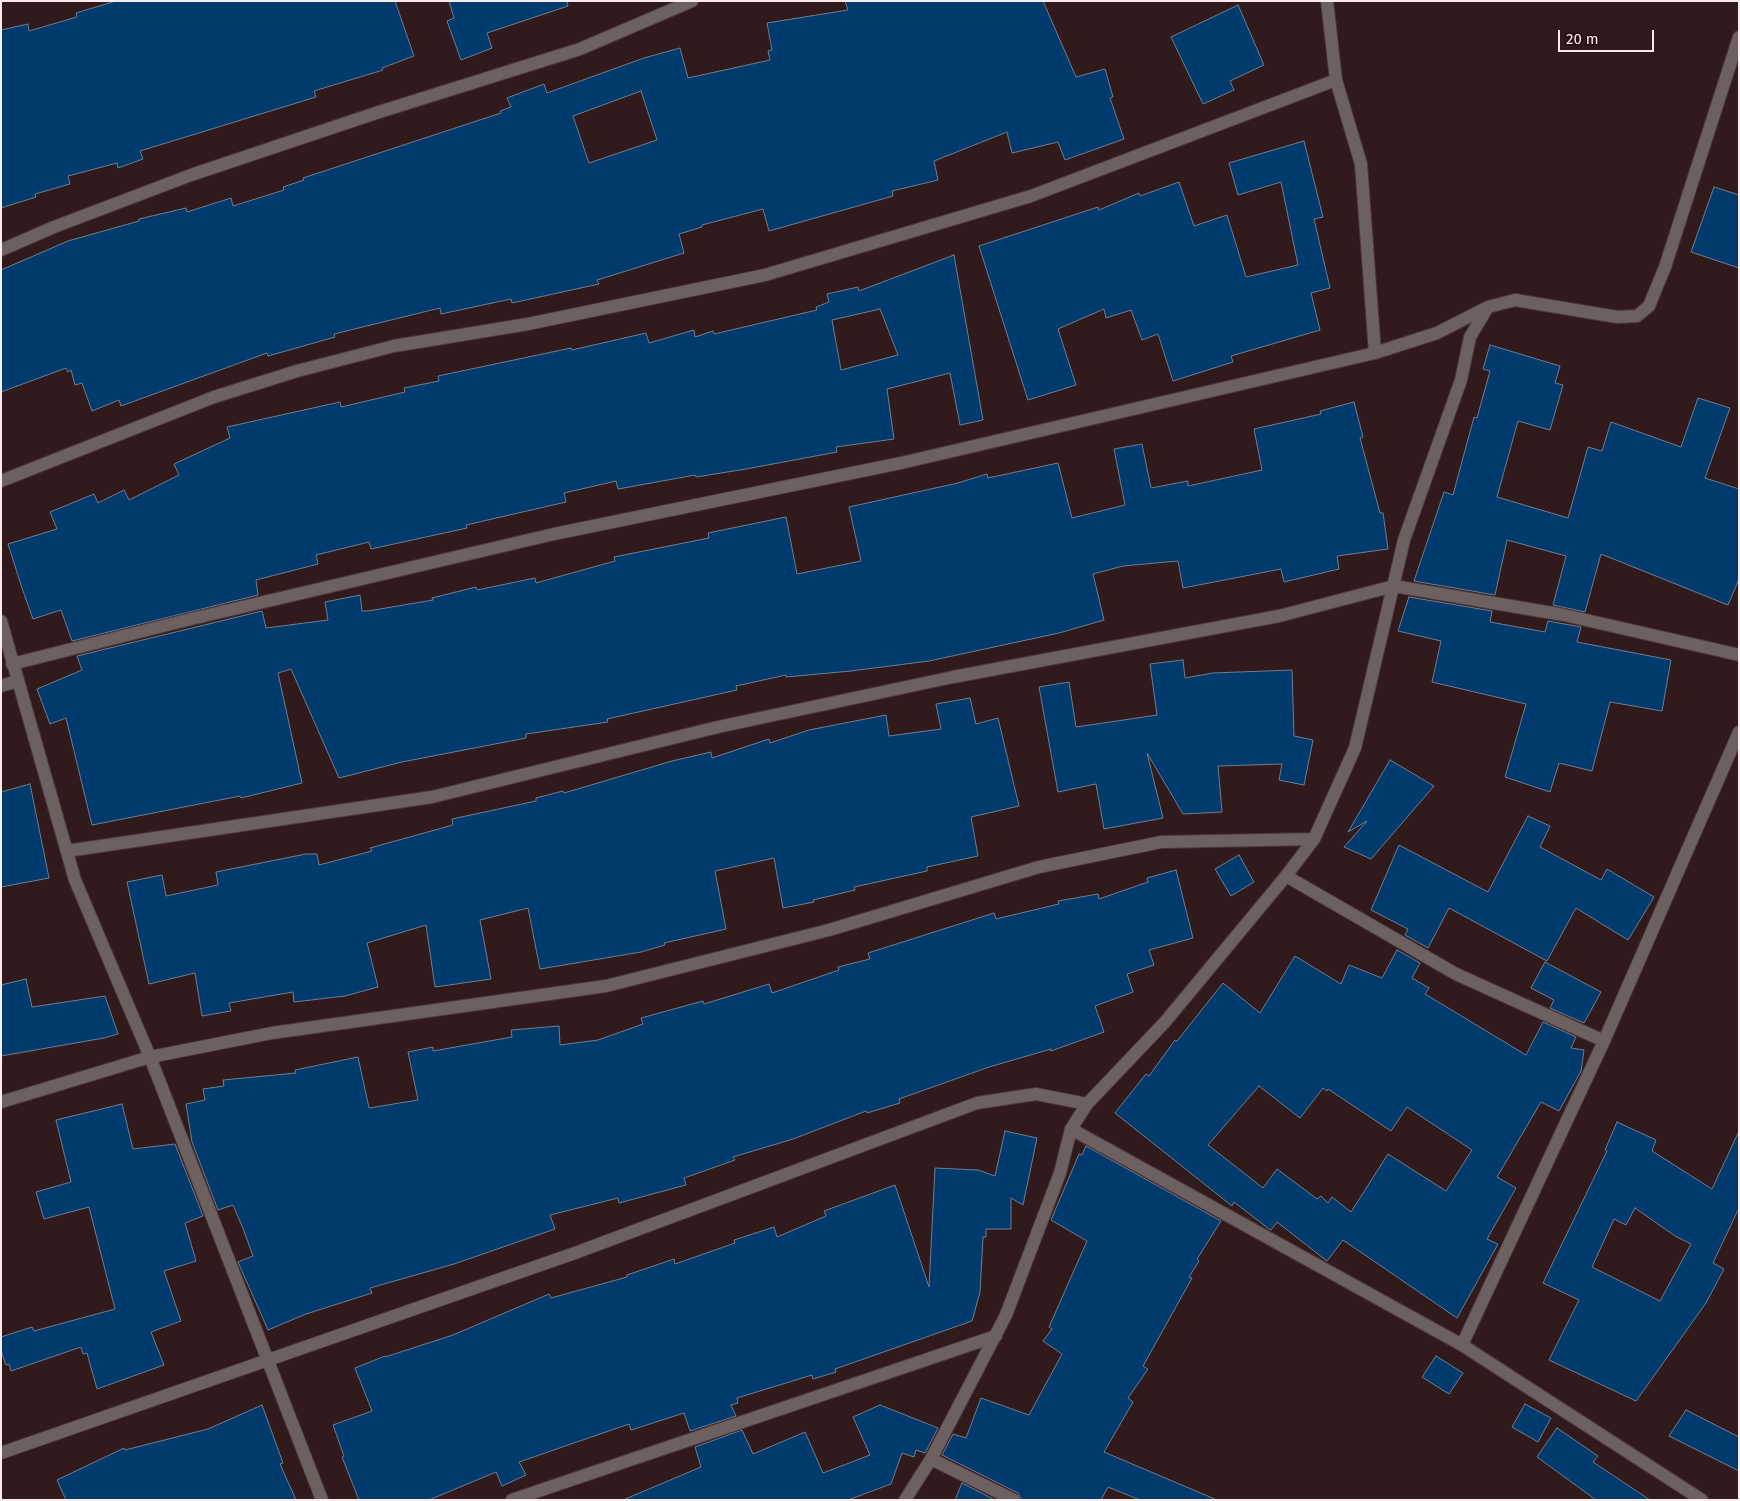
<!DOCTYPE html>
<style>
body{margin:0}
#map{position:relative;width:1740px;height:1501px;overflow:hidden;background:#311a1c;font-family:"Fira Sans",sans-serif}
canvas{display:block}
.frame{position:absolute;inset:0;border:2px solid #fcecec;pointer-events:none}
.scale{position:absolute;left:1558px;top:30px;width:96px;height:22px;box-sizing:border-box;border:2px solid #fcecec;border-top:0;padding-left:6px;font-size:15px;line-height:18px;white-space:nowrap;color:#fcecec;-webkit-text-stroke:4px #271113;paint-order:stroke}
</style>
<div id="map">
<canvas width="1740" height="1501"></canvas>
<div class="frame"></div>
<div class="scale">20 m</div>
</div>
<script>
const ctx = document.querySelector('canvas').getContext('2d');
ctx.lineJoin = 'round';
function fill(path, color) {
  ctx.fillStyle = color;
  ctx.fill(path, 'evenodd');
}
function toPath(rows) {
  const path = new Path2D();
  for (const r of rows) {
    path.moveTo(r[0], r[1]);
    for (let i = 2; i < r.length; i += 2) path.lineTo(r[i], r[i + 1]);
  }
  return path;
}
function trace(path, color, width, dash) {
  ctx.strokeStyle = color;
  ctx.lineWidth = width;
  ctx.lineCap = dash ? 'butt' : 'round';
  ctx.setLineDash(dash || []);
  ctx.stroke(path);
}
const building = toPath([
 [116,1,395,1,414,56,382,68,383,70,314,91,316,97,140,151,143,159,118,168,117,163,68,176,70,184,35,194,36,197,1,208,1,30,28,24,29,31,77,17,76,13,116,1],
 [449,1,567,1,568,6,487,33,492,48,461,60,447,21,454,18,449,1],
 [845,1,1043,1,1076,77,1105,69,1113,97,1110,98,1124,139,1065,160,1058,142,1012,153,1007,132,934,161,938,180,892,191,893,196,769,231,763,209,702,225,702,227,679,234,684,253,597,280,599,284,512,303,511,299,441,314,440,308,334,334,335,337,268,356,267,353,121,406,119,400,92,411,82,383,75,385,71,370,68,372,66,368,1,392,1,270,68,241,139,221,139,219,186,208,187,212,231,198,233,206,284,190,283,187,304,180,303,178,501,113,500,111,511,107,507,98,544,84,547,93,644,58,680,48,688,78,770,60,768,51,772,50,767,23,848,10,845,1],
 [641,91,657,140,589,163,573,116,641,91],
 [1238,5,1264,65,1230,81,1234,90,1203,104,1171,37,1238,5],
 [1304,141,1323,217,1314,219,1330,288,1311,293,1320,330,1231,356,1233,362,1173,381,1158,334,1142,340,1131,310,1106,318,1104,309,1058,329,1076,385,1028,400,979,246,1098,207,1099,210,1139,193,1140,196,1179,182,1194,226,1227,215,1246,277,1298,265,1281,182,1238,195,1229,163,1304,141],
 [1714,187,1739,195,1739,268,1691,252,1714,187],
 [954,255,983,420,960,425,950,373,887,389,894,439,836,447,837,452,746,469,696,477,695,475,618,489,616,481,564,493,566,502,466,525,467,528,371,549,369,542,316,555,318,564,256,580,258,595,72,641,61,610,33,619,22,588,8,544,57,529,50,512,94,494,98,503,124,490,129,500,179,475,174,464,230,438,227,427,340,402,341,407,405,392,404,388,439,381,438,376,571,348,572,350,646,333,649,343,694,330,695,337,713,331,714,334,817,310,816,307,829,302,827,294,858,287,859,291,954,255],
 [880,309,898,355,841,370,832,320,880,309],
 [1490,345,1560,366,1555,383,1563,385,1550,430,1518,421,1497,497,1568,518,1588,447,1602,451,1611,422,1681,447,1698,398,1730,408,1705,478,1739,489,1739,579,1728,605,1601,554,1585,612,1553,605,1566,556,1507,540,1495,595,1414,581,1444,492,1453,495,1474,417,1477,418,1490,371,1483,369,1490,345],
 [1354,402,1363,437,1360,438,1380,513,1383,513,1388,549,1337,556,1339,569,1284,582,1281,569,1183,588,1178,561,1123,566,1093,574,1104,620,1059,633,929,661,851,671,786,677,786,675,736,686,737,690,607,719,608,722,526,734,526,738,402,762,339,778,291,669,278,673,302,783,241,798,240,796,92,825,66,718,50,724,37,689,82,670,77,656,262,611,266,628,328,620,325,602,360,595,362,611,368,611,433,600,432,598,476,587,477,590,535,578,536,583,615,561,614,557,709,538,708,533,786,517,797,574,861,561,849,507,958,483,987,474,988,478,1058,463,1072,518,1125,505,1114,449,1142,444,1151,488,1188,481,1188,486,1262,470,1254,429,1321,414,1320,411,1354,402],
 [1409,597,1492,611,1490,622,1545,632,1548,621,1581,627,1577,642,1671,660,1662,711,1610,702,1592,771,1559,763,1550,792,1505,777,1526,704,1432,682,1441,641,1398,631,1409,597],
 [1183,660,1185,678,1213,673,1292,670,1294,736,1313,740,1304,785,1279,780,1282,764,1218,766,1222,812,1183,814,1147,753,1163,818,1104,829,1096,784,1058,792,1039,687,1069,682,1076,727,1157,715,1150,664,1183,660],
 [970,698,976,724,998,718,1019,806,971,817,978,856,927,867,927,871,854,887,855,890,813,900,814,902,783,908,774,858,715,871,726,929,664,943,665,945,641,952,540,969,528,908,480,920,491,979,435,987,426,925,367,943,378,987,345,996,294,1002,293,992,229,1003,231,1011,202,1016,195,973,149,984,127,882,162,875,166,896,218,885,216,872,306,854,317,854,319,865,372,851,370,848,453,825,452,819,536,801,536,798,563,791,564,793,672,761,711,752,712,758,769,739,770,743,809,730,886,715,889,736,941,729,936,704,970,698],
 [1390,760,1434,786,1371,859,1344,847,1367,821,1348,832,1390,760],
 [30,784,49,878,1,887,1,792,30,784],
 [1528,816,1550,826,1540,847,1601,880,1607,869,1654,897,1628,940,1576,908,1547,961,1449,908,1428,948,1405,935,1408,929,1371,910,1399,845,1488,892,1528,816],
 [1239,855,1254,882,1231,896,1215,869,1239,855],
 [1176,870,1193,938,1149,950,1154,965,1127,974,1133,992,1095,1006,1104,1032,1051,1051,1051,1049,989,1067,899,1099,900,1103,867,1113,866,1111,793,1139,733,1157,735,1160,684,1178,686,1185,619,1203,618,1198,550,1215,555,1229,454,1264,370,1288,372,1293,306,1314,268,1330,238,1262,253,1256,244,1231,233,1205,218,1210,192,1142,186,1104,205,1100,203,1089,224,1086,223,1080,296,1073,295,1070,358,1057,369,1108,418,1100,408,1052,433,1047,433,1051,512,1037,511,1030,559,1026,560,1045,598,1040,643,1024,641,1018,703,1001,704,1004,769,984,772,993,839,970,838,967,870,959,868,953,994,913,996,919,1059,904,1058,901,1098,894,1099,899,1148,882,1147,878,1176,870],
 [1397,950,1420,963,1412,978,1429,988,1425,994,1526,1055,1543,1022,1576,1037,1571,1048,1584,1050,1581,1071,1559,1111,1541,1102,1497,1177,1516,1188,1487,1239,1498,1244,1457,1318,1343,1240,1327,1261,1277,1222,1271,1230,1269,1229,1234,1202,1232,1206,1115,1113,1146,1074,1149,1076,1175,1040,1177,1041,1223,983,1260,1013,1295,956,1341,984,1349,965,1382,978,1397,950],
 [1259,1086,1300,1118,1323,1088,1327,1091,1328,1089,1391,1131,1407,1107,1472,1150,1446,1191,1388,1154,1351,1212,1332,1197,1328,1203,1321,1196,1317,1199,1277,1169,1263,1188,1208,1145,1259,1086],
 [1545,962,1601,992,1584,1023,1550,1008,1554,1000,1531,988,1545,962],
 [26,979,32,1007,105,996,118,1034,104,1038,1,1056,1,985,26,979],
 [122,1104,133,1149,175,1144,203,1216,185,1223,196,1261,164,1271,181,1321,151,1332,164,1365,97,1389,87,1353,83,1354,81,1347,11,1371,9,1364,6,1365,1,1351,1,1337,32,1327,34,1331,115,1309,89,1207,44,1219,36,1192,71,1182,56,1120,122,1104],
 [1617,1122,1656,1140,1652,1151,1712,1189,1739,1131,1739,1208,1713,1263,1724,1269,1706,1303,1636,1401,1549,1360,1579,1300,1543,1283,1607,1151,1605,1150,1617,1122],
 [1635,1208,1675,1236,1691,1244,1660,1301,1592,1267,1614,1219,1626,1225,1635,1208],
 [1005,1131,1037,1138,1023,1205,1011,1198,1011,1229,986,1229,986,1237,983,1237,980,1292,972,1321,835,1369,836,1372,813,1379,812,1375,737,1398,738,1403,731,1405,736,1416,690,1431,684,1413,631,1430,629,1424,519,1462,526,1475,502,1486,496,1472,429,1500,359,1500,342,1457,344,1456,333,1425,372,1411,355,1368,385,1356,385,1357,453,1335,549,1294,551,1298,627,1277,627,1275,674,1259,675,1264,735,1243,734,1240,774,1227,777,1237,826,1216,824,1211,895,1185,929,1287,935,1168,978,1170,995,1176,1005,1131],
 [1086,1146,1221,1221,1197,1259,1199,1261,1189,1277,1192,1278,1143,1366,1148,1369,1128,1398,1133,1402,1104,1452,1217,1500,1140,1500,1108,1487,1101,1500,1022,1500,1018,1493,942,1455,953,1434,966,1438,981,1398,1029,1415,1062,1354,1043,1341,1052,1329,1049,1327,1087,1241,1051,1220,1079,1154,1082,1155,1086,1146],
 [1436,1356,1463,1373,1449,1394,1422,1377,1436,1356],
 [1525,1404,1551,1418,1538,1442,1512,1427,1525,1404],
 [262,1405,283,1463,280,1464,296,1500,66,1500,57,1480,124,1448,125,1450,208,1429,262,1405],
 [880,1405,938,1428,925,1453,916,1450,914,1457,902,1453,891,1484,848,1500,623,1500,701,1467,695,1447,742,1430,753,1454,805,1432,823,1473,870,1455,853,1417,880,1405],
 [1686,1410,1739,1437,1739,1471,1669,1436,1686,1410],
 [1557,1428,1598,1456,1593,1462,1650,1500,1596,1500,1537,1457,1557,1428],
 [962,1483,995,1500,955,1500,962,1483]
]);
const minor = toPath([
 [1327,1,1336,80,1361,164,1375,353],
 [1,250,54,227,191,175,376,113,580,49,692,1],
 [1,481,214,397,297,371,394,346,528,324,765,275,1031,196,1336,80],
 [1,621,75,880,150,1057,322,1500],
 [12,664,191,619,554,534,901,463,1375,353,1437,333,1488,307],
 [1,686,17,681],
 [67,851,432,797,718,727,953,677,1279,616,1394,586,1564,615,1739,655],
 [1286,876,1456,974,1604,1041],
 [1,1102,150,1057,272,1033,606,986,829,930,1039,867,1161,842,1314,839],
 [1071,1129,1462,1345,1702,1500],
 [1462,1345,1604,1041,1739,732],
 [1,1453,575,1253,977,1103,1036,1094,1087,1104],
 [931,1459,1014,1500],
 [512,1500,996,1336],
 [905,1500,931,1459,1006,1315,1060,1173,1071,1129,1087,1104,1165,1022,1286,876,1314,839,1355,748,1404,540,1461,380,1470,337,1488,307,1515,300,1617,317,1637,316,1649,306,1665,267,1739,37]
]);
fill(building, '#013a6d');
trace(building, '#6e7f92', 1);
trace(minor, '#4d3739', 14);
trace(minor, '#6d6061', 12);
</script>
